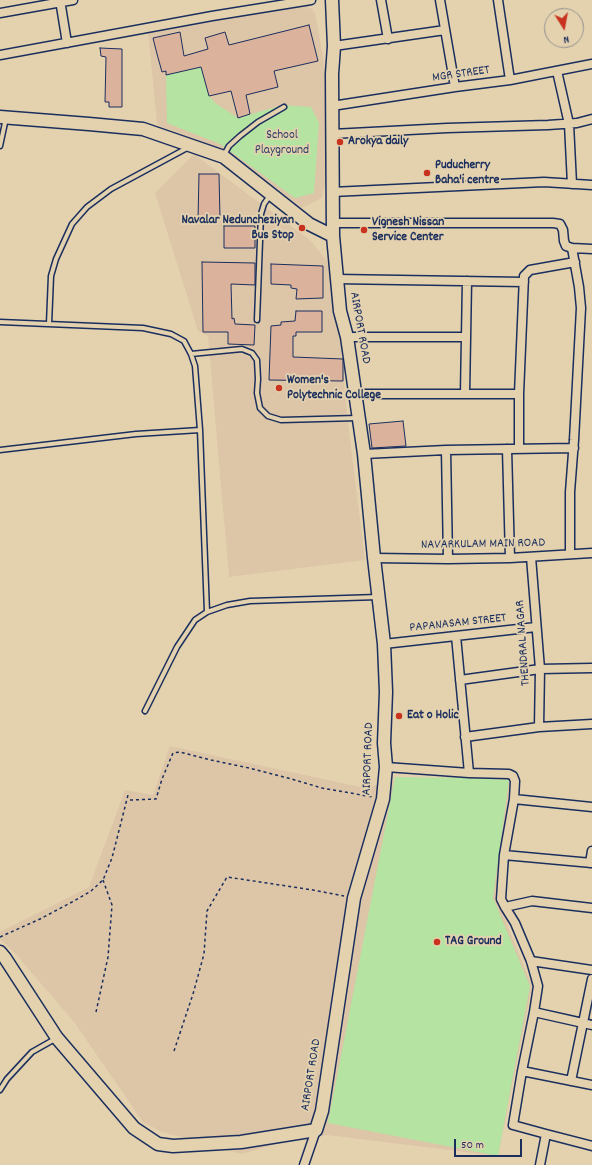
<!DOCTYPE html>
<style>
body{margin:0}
#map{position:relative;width:592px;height:1165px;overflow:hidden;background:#e4d2af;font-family:Dekko,sans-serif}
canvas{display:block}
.north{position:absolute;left:544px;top:8px;width:40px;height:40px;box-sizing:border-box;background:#e4d2af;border:1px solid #94918f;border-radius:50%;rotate:169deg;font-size:11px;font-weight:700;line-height:16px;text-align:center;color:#1b2f5e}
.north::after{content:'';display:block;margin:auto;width:14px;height:18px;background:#c8321e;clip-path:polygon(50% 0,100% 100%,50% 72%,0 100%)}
.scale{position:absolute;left:454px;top:1139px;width:68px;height:18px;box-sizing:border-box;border:2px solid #1b2f5e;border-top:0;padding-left:5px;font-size:12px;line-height:14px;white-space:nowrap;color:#1b2f5e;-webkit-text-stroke:3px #e4d2af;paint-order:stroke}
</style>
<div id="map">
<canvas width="592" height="1165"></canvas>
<div class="north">N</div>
<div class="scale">50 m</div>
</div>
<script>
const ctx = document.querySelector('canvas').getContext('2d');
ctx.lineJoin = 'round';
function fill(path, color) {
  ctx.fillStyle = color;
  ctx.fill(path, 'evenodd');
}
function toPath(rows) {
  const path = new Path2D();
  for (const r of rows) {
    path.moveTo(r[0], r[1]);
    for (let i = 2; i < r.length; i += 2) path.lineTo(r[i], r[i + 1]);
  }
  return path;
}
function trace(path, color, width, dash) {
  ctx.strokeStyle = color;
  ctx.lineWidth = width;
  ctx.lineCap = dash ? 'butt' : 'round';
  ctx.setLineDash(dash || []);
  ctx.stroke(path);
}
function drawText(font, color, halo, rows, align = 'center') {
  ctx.font = font + ' Dekko,sans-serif';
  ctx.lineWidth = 3.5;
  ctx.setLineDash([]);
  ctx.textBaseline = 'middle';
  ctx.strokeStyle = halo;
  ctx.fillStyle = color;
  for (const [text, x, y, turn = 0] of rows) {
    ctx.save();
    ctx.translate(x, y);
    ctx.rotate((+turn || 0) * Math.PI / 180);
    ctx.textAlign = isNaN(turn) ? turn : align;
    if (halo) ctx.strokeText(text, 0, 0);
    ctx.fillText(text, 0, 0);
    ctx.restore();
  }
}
const built = toPath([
 [308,5,309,9,312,8,313,12,315,12,327,80,326,179,322,198,302,208,264,178,218,148,193,138,159,126,157,123,148,32],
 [194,154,311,241,330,265,341,348,348,423,365,560,229,577,208,336,198,331,155,193],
 [170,746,365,788,386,782,468,776,510,779,496,898,532,986,498,1156,327,1135,280,1143,241,1154,162,1132,143,1122,74,1022,14,952,0,939,0,932,89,887,125,790,153,795]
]);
const green = toPath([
 [201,67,209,96,215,103,238,118,283,105,311,107,319,123,314,193,295,198,220,144,167,123,166,75],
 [395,777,468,778,509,780,493,898,530,986,498,1156,328,1123]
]);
const building = toPath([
 [309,25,318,61,274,71,278,87,246,95,250,114,238,118,231,91,209,96,201,67,166,75,166,71,162,72,157,54,153,38,180,32,184,56,208,49,205,38,225,32,229,45,309,25],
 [100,48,122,49,122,107,109,107,109,102,105,102,106,57,101,56,100,48],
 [199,174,219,174,220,219,198,221,199,174],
 [224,226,255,226,255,248,224,248,224,226],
 [202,262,255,263,255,285,231,284,232,319,234,318,235,324,255,325,254,345,228,344,228,332,203,332,202,262],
 [271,264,323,266,323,298,296,299,297,289,291,288,291,285,271,284,271,264],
 [296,311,322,311,322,332,296,332,296,336,293,336,293,357,343,359,343,381,269,380,271,326,281,325,281,322,295,321,296,311],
 [403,421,406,446,372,448,369,424,403,421]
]);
const path = toPath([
 [130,800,156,799,162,779,173,753,180,752,211,760,249,768,288,778,322,788,373,797],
 [0,937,40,919,72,902,91,891,103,880,112,858,128,795],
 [96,1012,108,957,112,905,103,880],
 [174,1051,193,994,204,954,207,911,227,877,313,890,344,896]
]);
const lane = toPath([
 [0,146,6,118],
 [224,155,229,146,240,136,258,122,284,107],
 [257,320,261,214,264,204,271,194],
 [0,322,143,328,171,334,184,341,191,354,195,366,200,430,207,612],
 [49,324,51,276,56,259,72,224,87,207,111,189,189,147],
 [191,354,242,349,252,353,257,360,258,379,257,393,260,408,268,416,281,420,358,418],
 [0,450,136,434,200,430],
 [145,711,177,647,195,620,207,612,227,605,250,601,378,597],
 [0,1090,7,1079,32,1052,55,1039]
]);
const street = toPath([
 [60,0,67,43],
 [381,0,388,39],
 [440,0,455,87],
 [498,0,510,80],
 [0,13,73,0],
 [334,46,445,30],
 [0,55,212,16,311,0],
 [557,71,569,124,572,184],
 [332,106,455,87,510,80,592,64],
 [332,134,447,128,548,125,577,123,592,119],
 [332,192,544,182,592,185],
 [332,223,553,223,560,224,563,230,564,241,566,246,572,248,592,249],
 [336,279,524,282],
 [347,337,466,337],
 [355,394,519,394,524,276,530,270,575,262],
 [465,394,467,281],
 [507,449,510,558],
 [519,449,519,394],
 [446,450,448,559],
 [364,454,446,450,574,448],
 [570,554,570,492,574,440,581,308,579,287,572,248],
 [531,557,540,669,539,727],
 [374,558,448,559,510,558,592,553],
 [456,636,469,773],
 [384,644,536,627],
 [460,680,540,669,592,668],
 [465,737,539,727,592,724],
 [386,767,469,773,509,774,513,776,515,781,514,799,504,855,501,899,505,907,515,923,531,961,538,986,534,1012,522,1071,513,1125,546,1134,540,1165],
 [514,799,592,807],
 [504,855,592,863],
 [590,863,592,851],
 [505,907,532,901,592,908],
 [531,961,592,970],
 [534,1012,592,1025],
 [522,1071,592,1085],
 [571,1081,592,979],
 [546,1134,592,1146],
 [304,1165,316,1130]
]);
const secondary = toPath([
 [0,117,89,124,143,129,224,157,309,224,333,236],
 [0,952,5,958,57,1038,134,1128,158,1144,173,1146,241,1142,316,1130,322,1111,354,898,383,799,386,767,384,743,386,692,384,644,374,558,364,454,347,337,340,311,333,236,332,74,334,46,332,0]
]);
const markers = [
 [340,142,4,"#c8321e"],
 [427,173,4,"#c8321e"],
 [302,228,4,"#c8321e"],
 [364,230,4,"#c8321e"],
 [279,388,4,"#c8321e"],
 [399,716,4,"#c8321e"],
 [437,942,4,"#c8321e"]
];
const streetNames = [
 ["MGR STREET",461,75,-8],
 ["AIRPORT ROAD",359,328,80],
 ["NAVARKULAM MAIN ROAD",483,545,-1],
 ["PAPANASAM STREET",458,624,-6],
 ["THENDRAL NAGAR",524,643,-94],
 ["AIRPORT ROAD",369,759,-88],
 ["AIRPORT ROAD",312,1075,-81]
];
const parkNames = [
 ["School",282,136],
 ["Playground",282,151]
];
const poiNames = [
 ["Arokya daily",348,142],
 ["Puducherry",435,166],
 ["Baha'i centre",435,181],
 ["Navalar Neduncheziyan",294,221,"right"],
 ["Bus Stop",294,236,"right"],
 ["Vignesh Nissan",372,223],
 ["Service Center",372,238],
 ["Women's",287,381],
 ["Polytechnic College",287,396],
 ["Eat o Holic",407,716],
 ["TAG Ground",445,942]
];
fill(built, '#ddc5a8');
fill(green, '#b4e3a2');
fill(building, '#dbb29c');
trace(building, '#1b2f5e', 1);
trace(lane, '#1b2f5e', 7);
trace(street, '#1b2f5e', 11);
trace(secondary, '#1b2f5e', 15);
trace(path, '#1b2f5e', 1.5, [3, 3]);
trace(lane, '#e4d2af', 4);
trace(street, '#e4d2af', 8);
trace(secondary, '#e4d2af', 12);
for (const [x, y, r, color] of markers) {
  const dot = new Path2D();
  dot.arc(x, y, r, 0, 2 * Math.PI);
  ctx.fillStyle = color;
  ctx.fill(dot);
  trace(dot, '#e4d2af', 1.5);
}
drawText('13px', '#1b2f5e', '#e4d2af', streetNames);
drawText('13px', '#2a4165', '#e4d2af', parkNames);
drawText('bold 13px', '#1b2f5e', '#e4d2af', poiNames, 'left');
</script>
